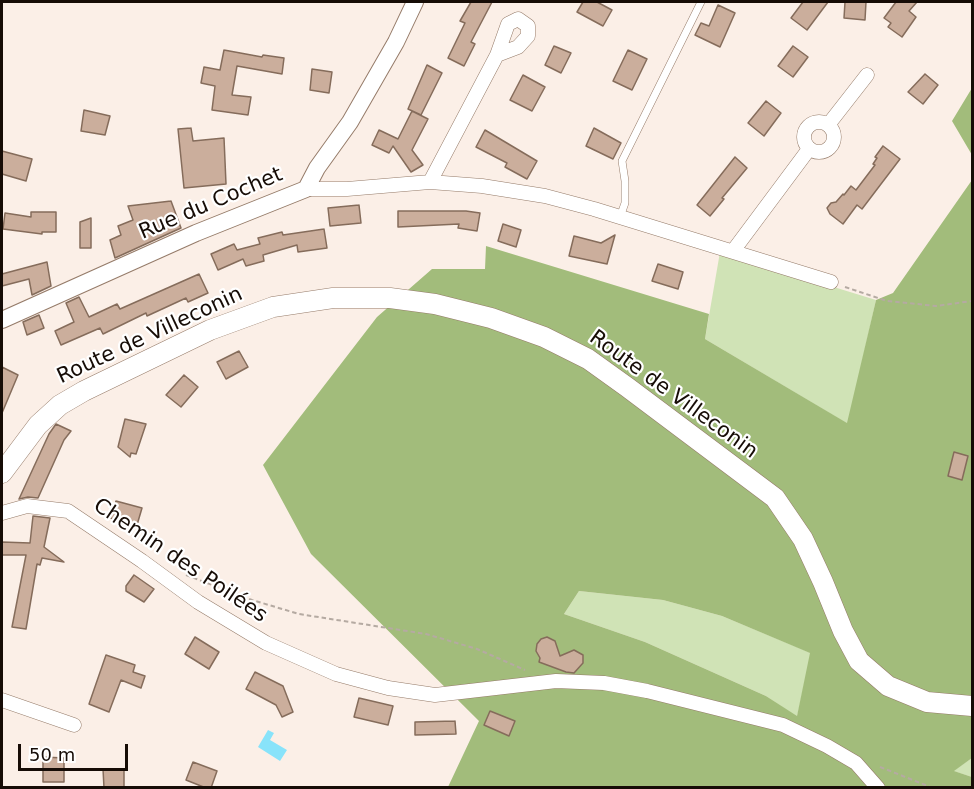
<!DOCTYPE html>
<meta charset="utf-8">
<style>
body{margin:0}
#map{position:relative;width:974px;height:789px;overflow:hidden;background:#fbefe7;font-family:"DejaVu Sans",sans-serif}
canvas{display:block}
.frame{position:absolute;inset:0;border:3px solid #160c06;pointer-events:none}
.scale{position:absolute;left:18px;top:744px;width:110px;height:27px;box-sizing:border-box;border:3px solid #160c06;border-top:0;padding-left:8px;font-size:18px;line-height:21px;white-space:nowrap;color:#160c06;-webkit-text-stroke:4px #fff;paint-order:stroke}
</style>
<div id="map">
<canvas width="974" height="789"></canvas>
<div class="frame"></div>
<div class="scale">50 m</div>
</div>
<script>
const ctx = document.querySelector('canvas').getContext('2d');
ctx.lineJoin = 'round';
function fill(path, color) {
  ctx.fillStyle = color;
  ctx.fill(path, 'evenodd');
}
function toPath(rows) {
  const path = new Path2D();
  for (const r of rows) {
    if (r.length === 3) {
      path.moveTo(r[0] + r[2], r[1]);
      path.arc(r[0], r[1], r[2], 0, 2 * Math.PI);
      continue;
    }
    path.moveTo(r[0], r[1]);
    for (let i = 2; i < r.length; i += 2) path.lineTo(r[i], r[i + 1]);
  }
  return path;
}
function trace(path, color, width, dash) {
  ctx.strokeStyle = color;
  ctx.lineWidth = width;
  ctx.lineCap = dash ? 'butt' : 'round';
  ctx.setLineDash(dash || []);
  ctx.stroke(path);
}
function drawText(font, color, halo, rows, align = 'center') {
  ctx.font = font + ' "DejaVu Sans",sans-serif';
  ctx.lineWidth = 4.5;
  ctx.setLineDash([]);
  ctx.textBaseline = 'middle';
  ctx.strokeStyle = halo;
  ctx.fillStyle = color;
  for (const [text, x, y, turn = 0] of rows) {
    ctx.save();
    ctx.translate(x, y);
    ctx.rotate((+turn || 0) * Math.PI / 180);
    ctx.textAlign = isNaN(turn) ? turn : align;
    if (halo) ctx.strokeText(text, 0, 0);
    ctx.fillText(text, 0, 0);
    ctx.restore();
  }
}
const green = toPath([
 [720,252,876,300,848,424,705,339],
 [579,591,663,600,722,616,811,653,797,717,766,696,645,642,564,614],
 [972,758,972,777,953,771]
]);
const forest = toPath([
 [972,88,972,155,952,121],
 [972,180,972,758,954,771,972,777,972,787,448,787,479,721,311,554,263,465,377,317,432,269,485,269,486,246,709,314,705,339,847,423,876,300,893,293],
 [579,591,663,600,722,616,810,653,797,716,766,696,645,642,564,614]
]);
const water = toPath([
 [268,730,274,733,270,740,287,750,280,761,258,747]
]);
const building = toPath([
 [471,2,492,2,471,42,475,44,464,66,448,58,465,23,460,21,471,2],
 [583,2,597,2,612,10,603,26,577,12,583,2],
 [803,2,828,2,807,30,791,18,803,2],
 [845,2,866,2,865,20,844,18,845,2],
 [896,2,917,2,909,11,916,17,902,37,888,27,891,23,884,18,896,2],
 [718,5,735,13,720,47,695,35,701,23,709,26,718,5],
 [554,46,571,53,561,73,545,65,554,46],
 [793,46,808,57,793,77,778,66,793,46],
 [224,50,262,57,263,55,284,58,282,74,237,66,232,95,251,97,248,115,212,110,215,86,201,83,204,67,220,70,224,50],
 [628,50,647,59,632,90,613,81,628,50],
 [427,65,442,73,421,115,408,109,427,65],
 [312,69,332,72,329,93,310,90,312,69],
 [925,74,938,85,923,104,908,92,925,74],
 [523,75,545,87,532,111,510,100,523,75],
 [766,101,781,113,764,136,748,123,766,101],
 [84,110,110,116,105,135,81,131,84,110],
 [412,111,428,119,412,150,423,165,411,172,393,146,389,153,372,145,379,130,398,139,412,111],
 [191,128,193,141,224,138,226,184,184,188,178,129,191,128],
 [594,128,621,143,613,159,586,146,594,128],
 [485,130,537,161,527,179,505,167,507,163,476,147,485,130],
 [883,146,900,159,862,209,857,205,843,224,830,214,827,208,831,203,836,202,843,194,844,195,851,186,856,190,875,165,873,164,877,158,875,157,883,146],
 [2,151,32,159,26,181,2,174,2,151],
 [735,157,747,168,722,198,724,199,710,216,697,205,735,157],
 [171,201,181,228,115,258,110,240,121,235,118,226,133,220,128,206,171,201],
 [359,205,361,223,330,226,328,208,359,205],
 [398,211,466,211,480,213,477,231,458,228,459,224,398,227,398,211],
 [31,212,56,212,56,232,42,232,42,234,3,229,5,213,31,217,31,212],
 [91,218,91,248,80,248,80,222,91,218],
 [503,224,521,230,516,247,498,241,503,224],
 [324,229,327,248,298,252,297,245,263,255,264,261,246,266,243,259,218,270,211,254,234,244,237,250,260,244,258,238,282,232,283,235,324,229],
 [615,235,607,264,569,256,574,236,601,243,615,235],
 [47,262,51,286,32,295,29,279,2,286,2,274,47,262],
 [658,264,683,272,678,289,652,281,658,264],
 [199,274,208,293,188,302,186,298,147,316,146,313,103,334,100,328,61,345,55,331,74,322,66,303,79,297,89,317,117,304,120,309,199,274],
 [39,315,44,328,27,335,23,322,39,315],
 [239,351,248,367,226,379,217,362,239,351],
 [2,367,18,375,2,413,2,367],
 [184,375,198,387,181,407,166,395,184,375],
 [125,419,146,424,136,454,131,453,130,457,118,447,125,419],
 [56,424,71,431,64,440,38,498,28,497,19,499,49,434,56,424],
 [954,452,968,456,962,480,948,476,954,452],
 [116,501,142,508,137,525,110,518,116,501],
 [33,516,50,518,44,547,64,562,42,558,40,565,37,564,26,629,12,627,26,555,2,555,2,542,30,543,33,516],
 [134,575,154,589,144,602,126,591,126,586,134,575],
 [195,637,219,652,209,669,185,654,195,637],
 [547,637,555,641,560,656,574,650,583,655,583,663,574,673,566,672,539,662,540,658,536,651,537,644,541,639,547,637],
 [106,655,135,665,133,672,145,676,141,688,121,680,109,712,89,704,106,655],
 [255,672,283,686,293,712,282,717,276,705,246,689,255,672],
 [359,698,393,706,388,725,354,717,359,698],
 [490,711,515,721,509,736,484,725,490,711],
 [455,721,456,734,415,735,415,722,455,721],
 [43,757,64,758,64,782,43,782,43,757],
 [193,762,217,771,211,788,206,788,186,780,193,762],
 [103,769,124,769,124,788,104,788,103,769]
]);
const path = toPath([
 [845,287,887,301,936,306,972,301],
 [186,575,252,600,299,614,426,634,477,649,525,670],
 [880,767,933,788]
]);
const service = toPath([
 [620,217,625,203,625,181,622,161,701,2]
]);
const minor = toPath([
 [819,137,15],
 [828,125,867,75],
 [430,182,497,55,518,47,528,36,528,26,518,19,508,24,497,55],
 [306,189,347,189,430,182,482,186,545,196,594,209,831,282],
 [733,251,809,149],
 [2,513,27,506,68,511,142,561,198,602,266,643,336,674,388,688,435,695,556,681,604,683,647,691,783,725,827,746,856,763,878,788],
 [2,700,74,725]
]);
const tertiary = toPath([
 [2,320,196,233,306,189,317,168,350,122,396,42,415,2]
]);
const secondary = toPath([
 [2,473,38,425,60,405,84,391,210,330,273,307,333,298,390,298,435,304,491,318,544,337,588,359,627,387,775,498,803,539,823,582,843,631,859,661,888,686,927,702,972,706]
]);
const streetNames = [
 ["Rue du Cochet",211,204,-23],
 ["Route de Villeconin",150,336,-25],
 ["Route de Villeconin",673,395,36],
 ["Chemin des Poilées",180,561,34]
];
fill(green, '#d0e3b6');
fill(forest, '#a2bc7b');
fill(water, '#88e3fa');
fill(building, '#cbae9c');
trace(building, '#856c5b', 1.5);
trace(service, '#957b69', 8);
trace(minor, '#957b69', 15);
trace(tertiary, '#957b69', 18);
trace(secondary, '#957b69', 21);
trace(path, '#b5aaa2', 2, [4.5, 3]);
trace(service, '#fff', 7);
trace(minor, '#fff', 14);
trace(tertiary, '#fff', 16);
trace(secondary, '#fff', 20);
drawText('21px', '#160c06', '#fff', streetNames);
</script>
